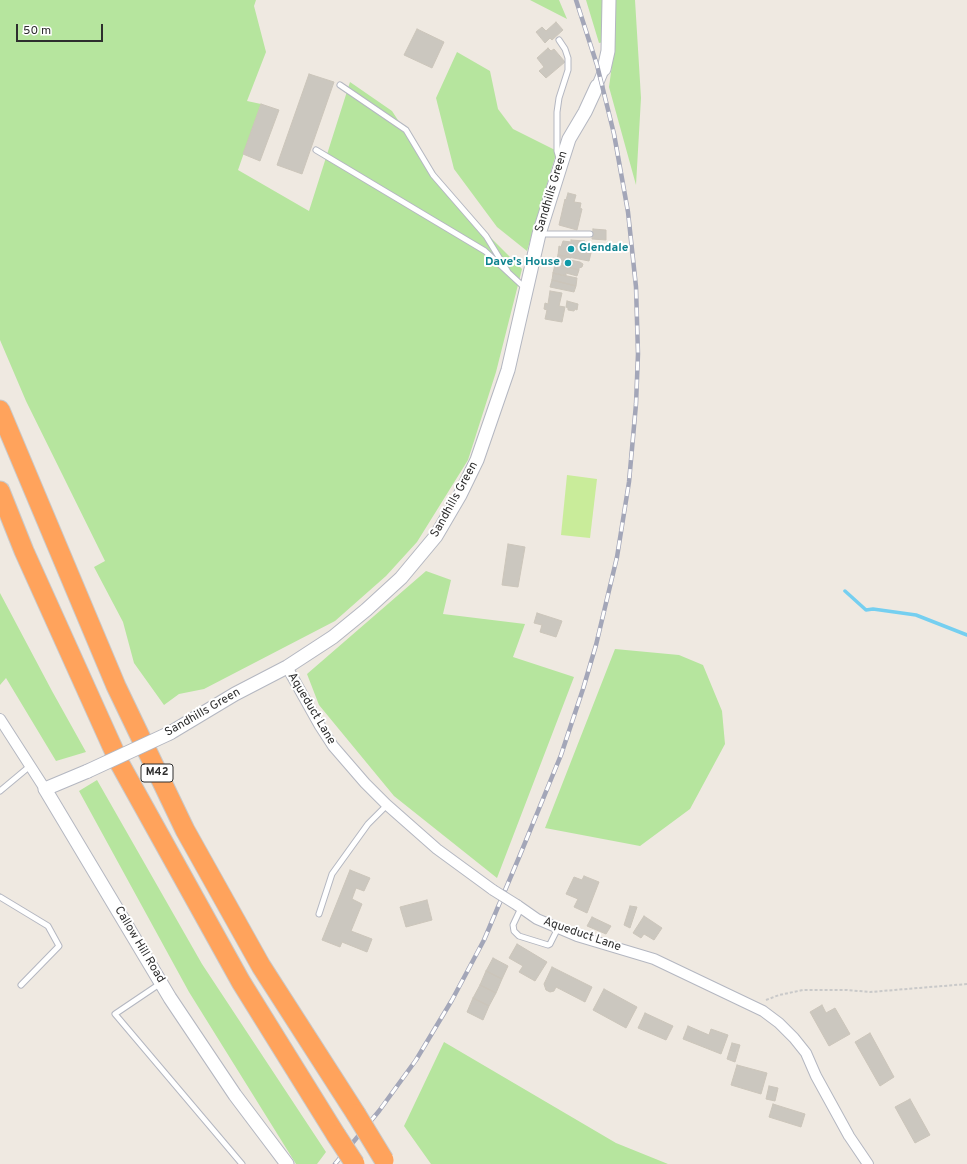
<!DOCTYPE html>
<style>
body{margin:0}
#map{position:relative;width:967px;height:1164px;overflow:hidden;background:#efe9e1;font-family:Overpass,sans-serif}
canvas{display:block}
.scale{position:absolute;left:16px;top:24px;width:87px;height:18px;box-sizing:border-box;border:2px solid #2e2e2e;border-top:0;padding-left:5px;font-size:12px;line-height:14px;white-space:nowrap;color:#2e2e2e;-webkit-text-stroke:3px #fff;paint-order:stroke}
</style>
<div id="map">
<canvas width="967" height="1164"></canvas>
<div class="scale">50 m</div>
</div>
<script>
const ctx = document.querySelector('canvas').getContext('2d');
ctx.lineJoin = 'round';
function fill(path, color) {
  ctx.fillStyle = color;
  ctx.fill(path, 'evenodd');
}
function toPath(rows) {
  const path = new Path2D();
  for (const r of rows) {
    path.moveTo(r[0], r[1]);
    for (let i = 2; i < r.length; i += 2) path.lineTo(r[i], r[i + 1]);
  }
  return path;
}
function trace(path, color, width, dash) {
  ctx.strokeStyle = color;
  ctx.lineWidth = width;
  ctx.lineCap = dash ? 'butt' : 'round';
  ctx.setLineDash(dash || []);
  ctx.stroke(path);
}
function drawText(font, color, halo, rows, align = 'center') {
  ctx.font = font + ' Overpass,sans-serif';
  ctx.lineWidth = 4;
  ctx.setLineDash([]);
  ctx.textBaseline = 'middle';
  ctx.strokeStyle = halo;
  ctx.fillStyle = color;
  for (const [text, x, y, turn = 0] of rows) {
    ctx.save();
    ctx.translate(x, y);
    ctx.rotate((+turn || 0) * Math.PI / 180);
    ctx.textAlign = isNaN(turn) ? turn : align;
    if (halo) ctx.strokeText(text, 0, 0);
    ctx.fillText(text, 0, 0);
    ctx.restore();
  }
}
const green = toPath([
 [0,0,256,0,254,6,266,52,247,101,261,104,238,170,309,211,350,82,392,111,445,192,522,269,496,372,468,460,417,542,386,576,335,621,204,689,179,694,164,705,134,663,123,622,94,567,105,561,26,401,0,340],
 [530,0,559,0,567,19],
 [586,0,605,0,604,42,599,43],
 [614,0,635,0,641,98,636,185,609,87,613,58],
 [457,52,490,71,498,109,513,129,557,151,527,251,497,227,454,169,436,98],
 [426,571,451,580,443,614,525,624,513,657,574,677,497,878,394,796,319,705,307,674],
 [0,593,52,691,86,752,56,761,6,678,0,685],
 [615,649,679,655,703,665,722,711,725,744,690,809,640,846,545,828],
 [97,780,202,964,326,1152,317,1164,296,1164,189,992,79,791],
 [444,1042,616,1143,668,1164,431,1164,404,1126]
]);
const pitch = toPath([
 [567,475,597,479,590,538,561,535]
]);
const stream = toPath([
 [845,591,866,610,873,609,916,615,967,635]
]);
const building = toPath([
 [556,22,563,30,552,40,550,38,545,43,536,32,542,27,546,31,556,22],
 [417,29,444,42,432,68,404,55,417,29],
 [548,48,551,51,554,49,565,62,546,78,539,71,544,67,537,58,548,48],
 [309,74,334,82,302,174,277,165,309,74],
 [261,104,279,110,260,161,243,154,261,104],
 [568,193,576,195,574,202,581,203,580,208,582,209,577,230,559,225,565,199,566,200,568,193],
 [593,229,606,230,606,240,592,239,593,229],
 [571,240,585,241,584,251,591,253,589,261,558,255,559,246,561,247,563,241,571,242,571,240],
 [558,255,570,257,570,260,580,262,583,264,582,267,579,268,579,270,555,264,558,255],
 [555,264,579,270,577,276,566,273,566,276,553,273,555,264],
 [553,273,577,278,576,286,552,280,553,273],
 [552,280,576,286,574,292,550,287,552,280],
 [550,291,562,293,559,306,565,307,562,322,545,319,547,310,544,309,545,303,548,304,550,291],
 [567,301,578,304,577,310,575,309,574,311,568,310,568,308,566,307,567,301],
 [508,544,525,547,518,587,502,585,508,544],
 [537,613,562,621,556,637,540,632,542,625,534,623,537,613],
 [350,870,370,878,364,891,356,888,352,899,362,904,351,931,372,939,367,952,342,942,340,947,322,940,350,870],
 [584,876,599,882,587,913,574,907,578,899,566,894,574,877,582,880,584,876],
 [427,900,432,920,406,927,400,907,427,900],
 [630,906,637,907,630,928,624,925,630,906],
 [644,916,662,928,654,940,644,934,641,938,633,933,644,916],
 [592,917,611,926,606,934,587,926,592,917],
 [517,944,547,962,535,981,519,972,523,966,509,958,517,944],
 [493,958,508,966,502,979,486,971,493,958],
 [552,967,592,987,585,1002,556,987,554,991,550,992,546,990,544,984,552,967],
 [486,971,502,979,496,993,480,985,486,971],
 [480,985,496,993,489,1006,473,998,480,985],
 [604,989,637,1007,626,1028,593,1010,604,989],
 [473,998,489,1006,483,1020,467,1012,473,998],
 [822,1005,826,1013,835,1008,850,1034,829,1046,810,1012,822,1005],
 [645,1013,673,1026,666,1040,638,1028,645,1013],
 [688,1026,709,1035,711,1029,728,1035,721,1054,683,1039,688,1026],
 [870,1033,894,1077,880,1086,855,1042,870,1033],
 [732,1043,740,1045,735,1062,727,1059,732,1043],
 [737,1065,767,1073,761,1094,731,1085,737,1065],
 [769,1086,778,1088,775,1101,766,1099,769,1086],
 [910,1099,930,1135,915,1143,895,1107,910,1099],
 [773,1104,805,1114,801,1127,769,1117,773,1104]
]);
const path = toPath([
 [766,1000,779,995,803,990,847,990,870,992,967,984]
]);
const service = toPath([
 [340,85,406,130,433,175,486,236,508,272],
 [316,150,485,251,525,288],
 [559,158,557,151,557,112,559,98,568,70,568,58,565,49,559,40],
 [539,234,590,234],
 [0,791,30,766],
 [0,897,48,926,59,946,21,985],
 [521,908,513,925,514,931,519,936,548,945,550,944,558,928],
 [319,914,332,874,368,824,387,805],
 [161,983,115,1014,242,1164]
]);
const minor = toPath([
 [597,86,604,69],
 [287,667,320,726,333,746,365,783,386,804,437,849,493,890],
 [0,719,45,789],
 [517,905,537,919,577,936,654,959,763,1011,779,1023,794,1038,806,1053,816,1076,849,1136,868,1164]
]);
const tertiary = toPath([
 [604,69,608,51,609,0],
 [170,733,235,694,287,667,333,637,366,610,401,578,436,536,460,495,477,460,508,370,539,234,561,164,569,139,585,112,597,86],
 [88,771,45,789,170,998,235,1095,287,1164]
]);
const motorway = toPath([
 [0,410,116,686,185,830,261,966,356,1114],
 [0,491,24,551,120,764,241,982,336,1135]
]);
const rail = toPath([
 [335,1164,379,1111,416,1060,452,1000,484,940,520,855,561,755,583,689,596,645,617,557,629,482,636,404,638,354,636,287,628,212,614,134,597,65,576,0]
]);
const minorBridge = toPath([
 [493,890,517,905]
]);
const tertiaryBridge = toPath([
 [88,771,170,733]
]);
const motorwayBridge = toPath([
 [356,1114,384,1160],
 [336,1135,355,1164]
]);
const markers = [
 [571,249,4,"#0f9aa8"],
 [568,263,4,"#0f9aa8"]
];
const shields = [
 [157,773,32]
];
const shieldNames = [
 ["M42",157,773]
];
const streetNames = [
 ["Sandhills Green",552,192,-73],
 ["Sandhills Green",455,500,-61],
 ["Aqueduct Lane",311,709,59],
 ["Sandhills Green",203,713,-30],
 ["Aqueduct Lane",582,935,19],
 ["Callow Hill Road",139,945,59]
];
const cultureNames = [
 ["Glendale",579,249],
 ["Dave's House",560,263,"right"]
];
fill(green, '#b6e59e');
fill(pitch, '#c9ec9a');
trace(stream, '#75cff0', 3.5);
fill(building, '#cbc7bf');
trace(building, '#cbc5ba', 1);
trace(service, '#b4b7c1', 7);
trace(minor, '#b4b7c1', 12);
trace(tertiary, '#b4b7c1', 15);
trace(motorway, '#c9c9c9', 21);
trace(path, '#c9c9c9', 2, [3, 2]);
trace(service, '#fff', 5);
trace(minor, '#fff', 10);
trace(tertiary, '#fff', 13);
trace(motorway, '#ffa35c', 19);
trace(rail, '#a3a6b8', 4.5);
trace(rail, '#fff', 3, [9]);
trace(minorBridge, '#b4b7c1', 12, []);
trace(tertiaryBridge, '#b4b7c1', 15, []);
trace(motorwayBridge, '#c9c9c9', 21, []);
trace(minorBridge, '#fff', 10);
trace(tertiaryBridge, '#fff', 13);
trace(motorwayBridge, '#ffa35c', 19);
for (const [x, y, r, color] of markers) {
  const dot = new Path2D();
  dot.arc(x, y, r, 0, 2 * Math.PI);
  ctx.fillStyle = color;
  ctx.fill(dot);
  trace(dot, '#fff', 1.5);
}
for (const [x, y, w] of shields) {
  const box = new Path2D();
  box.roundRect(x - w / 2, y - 9, w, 18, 3);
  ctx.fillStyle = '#fff';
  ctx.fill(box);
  trace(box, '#2e2e2e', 1);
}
drawText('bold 11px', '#2e2e2e', null, shieldNames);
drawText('12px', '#2e2e2e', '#fff', streetNames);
drawText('bold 12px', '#0d838f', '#fff', cultureNames, 'left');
</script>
